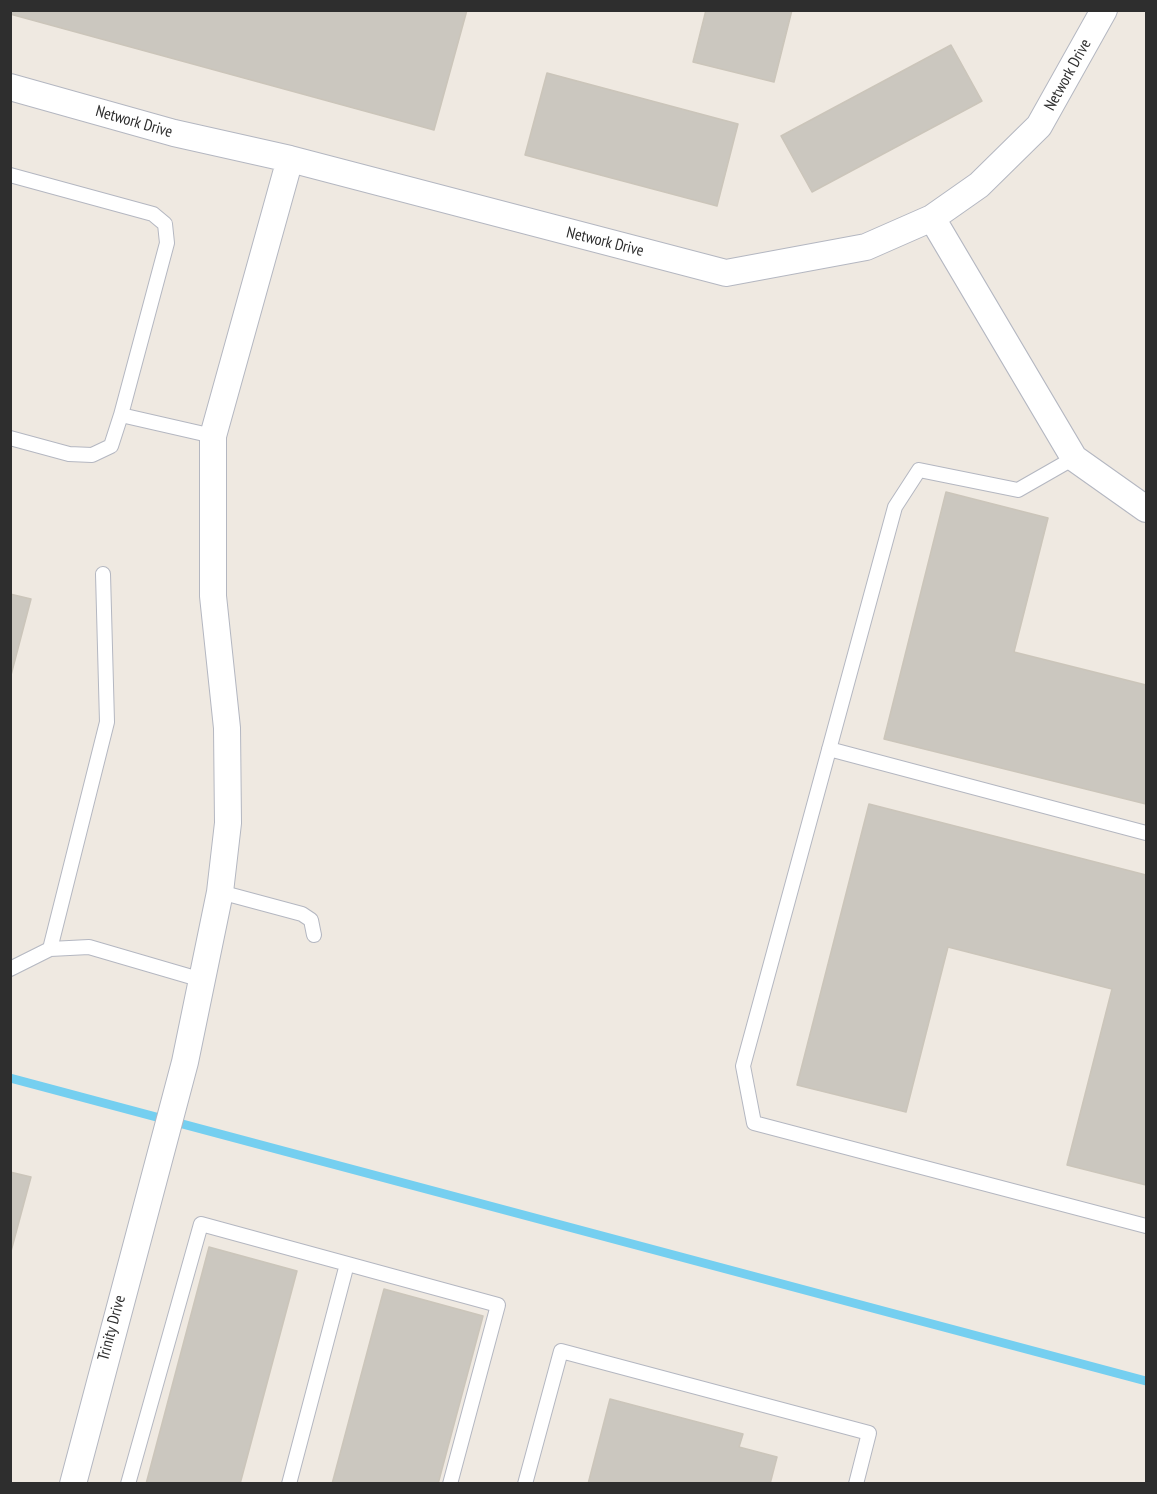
<!DOCTYPE html>
<style>
body{margin:0}
#map{position:relative;width:1157px;height:1494px;overflow:hidden;background:#efe9e1;font-family:"PT Sans Narrow",sans-serif}
canvas{display:block}
.frame{position:absolute;inset:0;border:12px solid #2e2e2e;pointer-events:none}
</style>
<div id="map">
<canvas width="1157" height="1494"></canvas>
<div class="frame"></div>
</div>
<script>
const ctx = document.querySelector('canvas').getContext('2d');
ctx.lineJoin = 'round';
function toPath(rows) {
  const path = new Path2D();
  for (const r of rows) {
    path.moveTo(r[0], r[1]);
    for (let i = 2; i < r.length; i += 2) path.lineTo(r[i], r[i + 1]);
  }
  return path;
}
function trace(path, color, width, dash) {
  ctx.strokeStyle = color;
  ctx.lineWidth = width;
  ctx.lineCap = dash ? 'butt' : 'round';
  ctx.setLineDash(dash || []);
  ctx.stroke(path);
}
function fill(path, color) {
  ctx.fillStyle = color;
  ctx.fill(path, 'evenodd');
}
function drawText(font, color, halo, rows, align = 'center') {
  ctx.font = font + ' "PT Sans Narrow",sans-serif';
  ctx.lineWidth = 4.5;
  ctx.setLineDash([]);
  ctx.textBaseline = 'middle';
  ctx.strokeStyle = halo;
  ctx.fillStyle = color;
  for (const [text, x, y, turn = 0] of rows) {
    ctx.save();
    ctx.translate(x, y);
    ctx.rotate((+turn || 0) * Math.PI / 180);
    ctx.textAlign = isNaN(turn) ? turn : align;
    if (halo) ctx.strokeText(text, 0, 0);
    ctx.fillText(text, 0, 0);
    ctx.restore();
  }
}
const stream = toPath([
 [10,1078,1146,1381]
]);
const building = toPath([
 [10,10,467,10,434,130,10,14,10,10],
 [706,10,792,10,774,82,693,62,706,10],
 [951,45,982,101,812,192,781,136,951,45],
 [547,73,738,124,717,206,525,155,547,73],
 [946,492,1048,518,1014,652,1146,685,1146,804,884,739,946,492],
 [10,594,31,599,10,679,10,594],
 [869,804,1146,875,1146,1185,1067,1165,1112,989,948,947,906,1112,797,1085,869,804],
 [10,1172,31,1177,10,1255,10,1172],
 [209,1247,297,1271,240,1484,146,1484,209,1247],
 [384,1289,483,1316,438,1484,332,1484,384,1289],
 [610,1399,743,1434,739,1447,777,1457,770,1484,588,1484,610,1399]
]);
const service = toPath([
 [10,175,153,214,165,224,167,243,121,415],
 [10,438,69,454,92,455,111,446,121,415,213,436],
 [1074,458,1018,490,919,470,895,507,743,1066,754,1123,1146,1226],
 [829,749,1146,833],
 [220,892,302,914,311,920,314,935],
 [50,949,107,722,103,574],
 [10,969,50,949,89,947,202,980],
 [128,1484,201,1224,498,1305,450,1484],
 [289,1484,347,1264],
 [525,1484,561,1351,869,1433,856,1484]
]);
const minor = toPath([
 [10,87,174,133,290,159,726,273,866,247,932,218,979,185,1039,126,1104,10],
 [932,218,1074,458,1146,509],
 [73,1484,185,1062,220,892,228,823,227,728,213,596,213,436,290,159]
]);
const streetNames = [
 ["Network Drive",1068,75,-61],
 ["Network Drive",134,122,16],
 ["Network Drive",605,242,14],
 ["Trinity Drive",112,1328,-75]
];
trace(stream, '#75cff0', 9);
fill(building, '#cbc7bf');
trace(building, '#cbc5ba', 1.5);
trace(service, '#b4b7c1', 16);
trace(minor, '#b4b7c1', 28);
trace(service, '#fff', 14);
trace(minor, '#fff', 26);
drawText('16px', '#2e2e2e', '#fff', streetNames);
</script>
